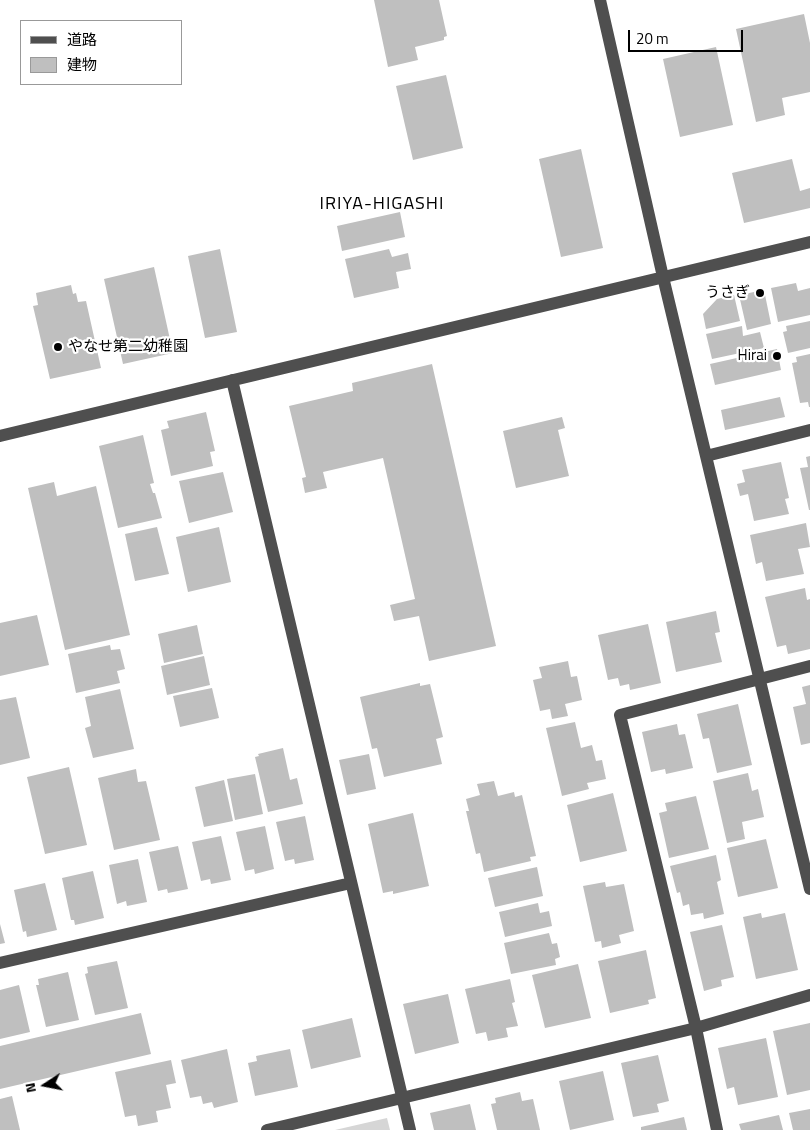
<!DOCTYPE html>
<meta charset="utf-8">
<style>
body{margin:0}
#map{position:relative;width:810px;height:1130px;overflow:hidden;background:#fff;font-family:"Titillium Web","Noto Sans JP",sans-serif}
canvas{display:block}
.legend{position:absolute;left:20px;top:20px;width:162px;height:65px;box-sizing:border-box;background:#fff;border:1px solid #999;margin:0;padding:6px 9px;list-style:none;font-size:15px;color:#000}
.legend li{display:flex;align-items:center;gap:10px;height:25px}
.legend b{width:25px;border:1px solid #999}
.north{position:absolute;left:20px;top:1060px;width:50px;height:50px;-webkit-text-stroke:4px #fff;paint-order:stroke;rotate:259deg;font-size:14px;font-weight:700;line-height:20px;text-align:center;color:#000}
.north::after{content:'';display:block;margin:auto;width:18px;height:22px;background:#000;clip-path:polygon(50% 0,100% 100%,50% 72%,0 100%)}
.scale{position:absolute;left:628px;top:30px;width:115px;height:22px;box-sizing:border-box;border:2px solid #000;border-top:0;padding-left:6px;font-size:15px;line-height:18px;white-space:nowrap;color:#000;-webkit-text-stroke:4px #fff;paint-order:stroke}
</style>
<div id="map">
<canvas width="810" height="1130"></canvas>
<ul class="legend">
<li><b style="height:6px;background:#4f4f4f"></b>道路</li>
<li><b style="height:14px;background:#bfbfbf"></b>建物</li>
</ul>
<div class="north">N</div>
<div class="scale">20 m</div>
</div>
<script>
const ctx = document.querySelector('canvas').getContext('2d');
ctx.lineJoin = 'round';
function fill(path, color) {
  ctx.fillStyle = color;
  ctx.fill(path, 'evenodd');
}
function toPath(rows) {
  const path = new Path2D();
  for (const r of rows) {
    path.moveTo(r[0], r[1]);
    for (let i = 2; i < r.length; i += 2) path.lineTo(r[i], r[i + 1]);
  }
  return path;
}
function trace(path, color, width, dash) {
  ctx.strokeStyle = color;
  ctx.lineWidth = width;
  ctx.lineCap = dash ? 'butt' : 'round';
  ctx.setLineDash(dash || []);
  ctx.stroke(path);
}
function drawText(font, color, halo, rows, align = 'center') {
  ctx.font = font + ' "Titillium Web","Noto Sans JP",sans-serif';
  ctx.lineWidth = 4.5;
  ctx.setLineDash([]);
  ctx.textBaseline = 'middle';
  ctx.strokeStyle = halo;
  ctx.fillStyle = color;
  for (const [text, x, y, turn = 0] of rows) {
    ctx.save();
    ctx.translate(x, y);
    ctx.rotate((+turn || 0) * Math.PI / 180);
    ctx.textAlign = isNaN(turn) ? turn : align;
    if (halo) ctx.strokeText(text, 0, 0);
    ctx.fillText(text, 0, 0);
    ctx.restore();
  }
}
const green = toPath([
 [387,1118,390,1130,335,1130]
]);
const building = toPath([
 [374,0,439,0,447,36,444,37,444,40,415,47,418,60,388,67],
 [804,14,810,43,810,92,782,98,785,115,756,122,736,29],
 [716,47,733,125,680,137,663,59],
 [446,75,463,148,413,160,396,86],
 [581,149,603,248,561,257,539,159],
 [792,159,800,191,810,188,810,208,744,223,732,173],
 [400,212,405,237,342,251,337,226],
 [220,249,237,332,205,338,188,256],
 [389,249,392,257,408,253,411,269,396,272,399,288,354,298,345,259],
 [154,267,173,353,123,364,104,279],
 [796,283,798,291,810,288,810,315,778,322,771,288],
 [71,285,73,294,76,293,78,302,86,301,101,368,50,379,33,306,38,305,36,293],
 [764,290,771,324,747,330,739,295],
 [734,295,740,321,706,329,703,314,717,299],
 [810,321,810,348,788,353,783,332,787,331,786,326],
 [742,326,743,336,760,332,764,348,712,359,706,334],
 [777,349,781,370,715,385,710,364],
 [810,354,810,407,809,407,808,402,800,403,792,363,797,362,796,357],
 [432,364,496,646,429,661,419,616,394,621,390,605,415,599,383,458,323,472,327,488,305,493,302,478,306,477,289,406,353,391,352,383],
 [780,397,785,417,725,430,721,410],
 [206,412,215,451,210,452,213,466,171,476,161,430,169,428,167,421],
 [562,417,565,428,558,430,569,476,516,488,503,431],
 [143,435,154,483,150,484,153,493,155,493,162,518,118,528,99,446],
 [810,456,810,510,809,510,800,468,808,467,806,457],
 [781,462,789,498,785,499,789,514,754,521,748,494,740,496,737,484,745,482,742,470],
 [223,472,233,512,189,523,179,481],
 [54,482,57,496,96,486,130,635,65,650,28,488],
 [806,523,810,547,798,549,804,574,766,581,762,562,756,564,750,535],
 [157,527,169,574,135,581,125,534],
 [219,527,231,582,188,592,176,537],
 [805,588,807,600,810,599,810,649,788,654,786,645,777,647,765,597],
 [716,611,720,632,715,633,722,662,676,672,666,622],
 [37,615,49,665,0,676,0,623],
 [648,624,661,683,630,690,629,684,620,686,618,678,608,680,598,635],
 [197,625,203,654,164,663,158,634],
 [110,645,111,650,120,649,125,669,117,671,120,683,76,693,68,654],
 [204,656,210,685,167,695,161,666],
 [568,661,571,677,577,676,582,700,565,704,568,716,552,719,550,709,540,711,533,680,542,678,539,667],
 [420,683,420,686,430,684,443,737,436,739,442,764,384,777,377,748,372,749,360,697],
 [810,685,810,743,801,745,793,707,806,704,802,687],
 [212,688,219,718,180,727,173,696],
 [120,689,134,749,93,758,85,728,91,726,85,697],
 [16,697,30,758,0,765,0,700],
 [738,704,752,765,717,773,709,738,703,739,697,714],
 [575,722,581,748,592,745,596,761,602,760,606,779,587,783,589,789,562,796,546,728],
 [677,724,679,735,685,734,693,768,666,774,665,769,651,772,642,732],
 [283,748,290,780,297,778,303,804,268,812,255,757,259,756,258,754],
 [369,754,376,789,347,795,339,760],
 [69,767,87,845,45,854,27,777],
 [136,769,138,782,146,781,160,840,114,850,98,778],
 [748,773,752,791,758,789,764,817,742,822,745,839,727,843,713,781],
 [255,774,263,814,235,820,227,779],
 [224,780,233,821,204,827,195,787],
 [494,781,498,796,514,792,515,797,522,795,536,856,530,857,531,861,484,872,480,853,476,854,466,811,469,811,466,799,480,795,477,784],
 [613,793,627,851,580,862,567,805],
 [696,796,709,849,669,858,659,813,667,811,665,803],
 [413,813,429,886,393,894,393,891,383,893,368,824],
 [305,816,314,860,295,864,294,859,285,861,276,822],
 [265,826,274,869,255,874,254,869,245,871,236,832],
 [221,836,231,880,211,884,210,879,201,881,192,842],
 [766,839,778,888,738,897,727,848],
 [178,846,188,889,168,893,167,889,158,891,149,852],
 [716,855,721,880,717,882,724,914,704,919,703,913,691,915,689,904,683,906,680,892,677,893,670,866],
 [138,859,147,902,127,906,126,901,117,904,109,865],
 [537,867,543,896,495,907,488,878],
 [93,871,104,918,75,925,74,920,71,920,62,878],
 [605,882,606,887,624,884,634,931,619,935,621,943,602,948,601,941,595,942,583,886],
 [45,883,57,930,27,937,26,931,23,932,14,890],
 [538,903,540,913,549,911,552,926,505,937,499,912],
 [761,913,762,918,785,913,798,970,756,979,743,917],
 [0,924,5,943,0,944],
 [722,925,734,977,721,980,722,986,704,991,690,932],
 [549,933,552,944,557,943,560,957,555,959,556,965,511,974,504,943],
 [646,950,656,998,648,1000,649,1004,610,1013,598,961],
 [117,961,128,1008,95,1015,85,974,88,973,87,967],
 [578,964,591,1018,545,1028,532,975],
 [68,972,79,1020,46,1027,36,985,39,985,38,979],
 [510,979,515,1002,512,1003,518,1026,506,1028,508,1037,488,1041,486,1032,476,1034,465,989],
 [19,985,30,1032,0,1039,0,990],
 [448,994,459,1043,415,1054,403,1004],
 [141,1013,151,1054,0,1089,0,1046],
 [352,1018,361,1057,311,1069,302,1030],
 [810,1023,810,1090,787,1095,773,1031],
 [766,1038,778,1097,738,1105,734,1087,727,1089,718,1048],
 [227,1049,238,1102,214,1108,212,1102,203,1104,201,1096,190,1098,181,1060],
 [290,1049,298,1087,255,1096,248,1063,257,1061,256,1056],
 [658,1055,669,1101,657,1104,659,1112,633,1117,621,1063],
 [171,1060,176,1083,166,1085,171,1108,156,1111,158,1122,138,1126,136,1115,125,1117,115,1072],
 [603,1071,614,1120,570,1130,559,1081],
 [520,1092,522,1101,533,1099,540,1130,497,1130,491,1104,496,1103,495,1098],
 [12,1096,20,1130,0,1130,0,1099],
 [470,1104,476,1130,434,1130,430,1113],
 [810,1109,810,1130,793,1130,789,1113],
 [779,1115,783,1130,741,1130,739,1124],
 [684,1117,687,1130,641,1130,641,1127]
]);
const minor = toPath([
 [600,0,663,277,810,889],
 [232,380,410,1130],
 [0,436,810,242],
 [706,456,810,430],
 [0,963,351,883],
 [267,1130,696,1028,810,995],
 [717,1130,696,1028,620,715,810,666]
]);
const markers = [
 [760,293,5,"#000"],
 [58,347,5,"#000"],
 [777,356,5,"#000"]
];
const poiNames = [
 ["うさぎ",750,293],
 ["やなせ第二幼稚園",68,347,"left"],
 ["Hirai",767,356]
];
const quarterNames = [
 ["IRIYA-HIGASHI",382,205]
];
fill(green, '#d6d6d6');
fill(building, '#bfbfbf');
trace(minor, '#4f4f4f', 12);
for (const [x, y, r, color] of markers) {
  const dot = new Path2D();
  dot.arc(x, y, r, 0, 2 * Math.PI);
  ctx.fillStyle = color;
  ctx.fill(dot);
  trace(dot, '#fff', 2);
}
drawText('15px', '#000', '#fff', poiNames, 'right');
ctx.letterSpacing = '1px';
drawText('18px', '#000', '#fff', quarterNames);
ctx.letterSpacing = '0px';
</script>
